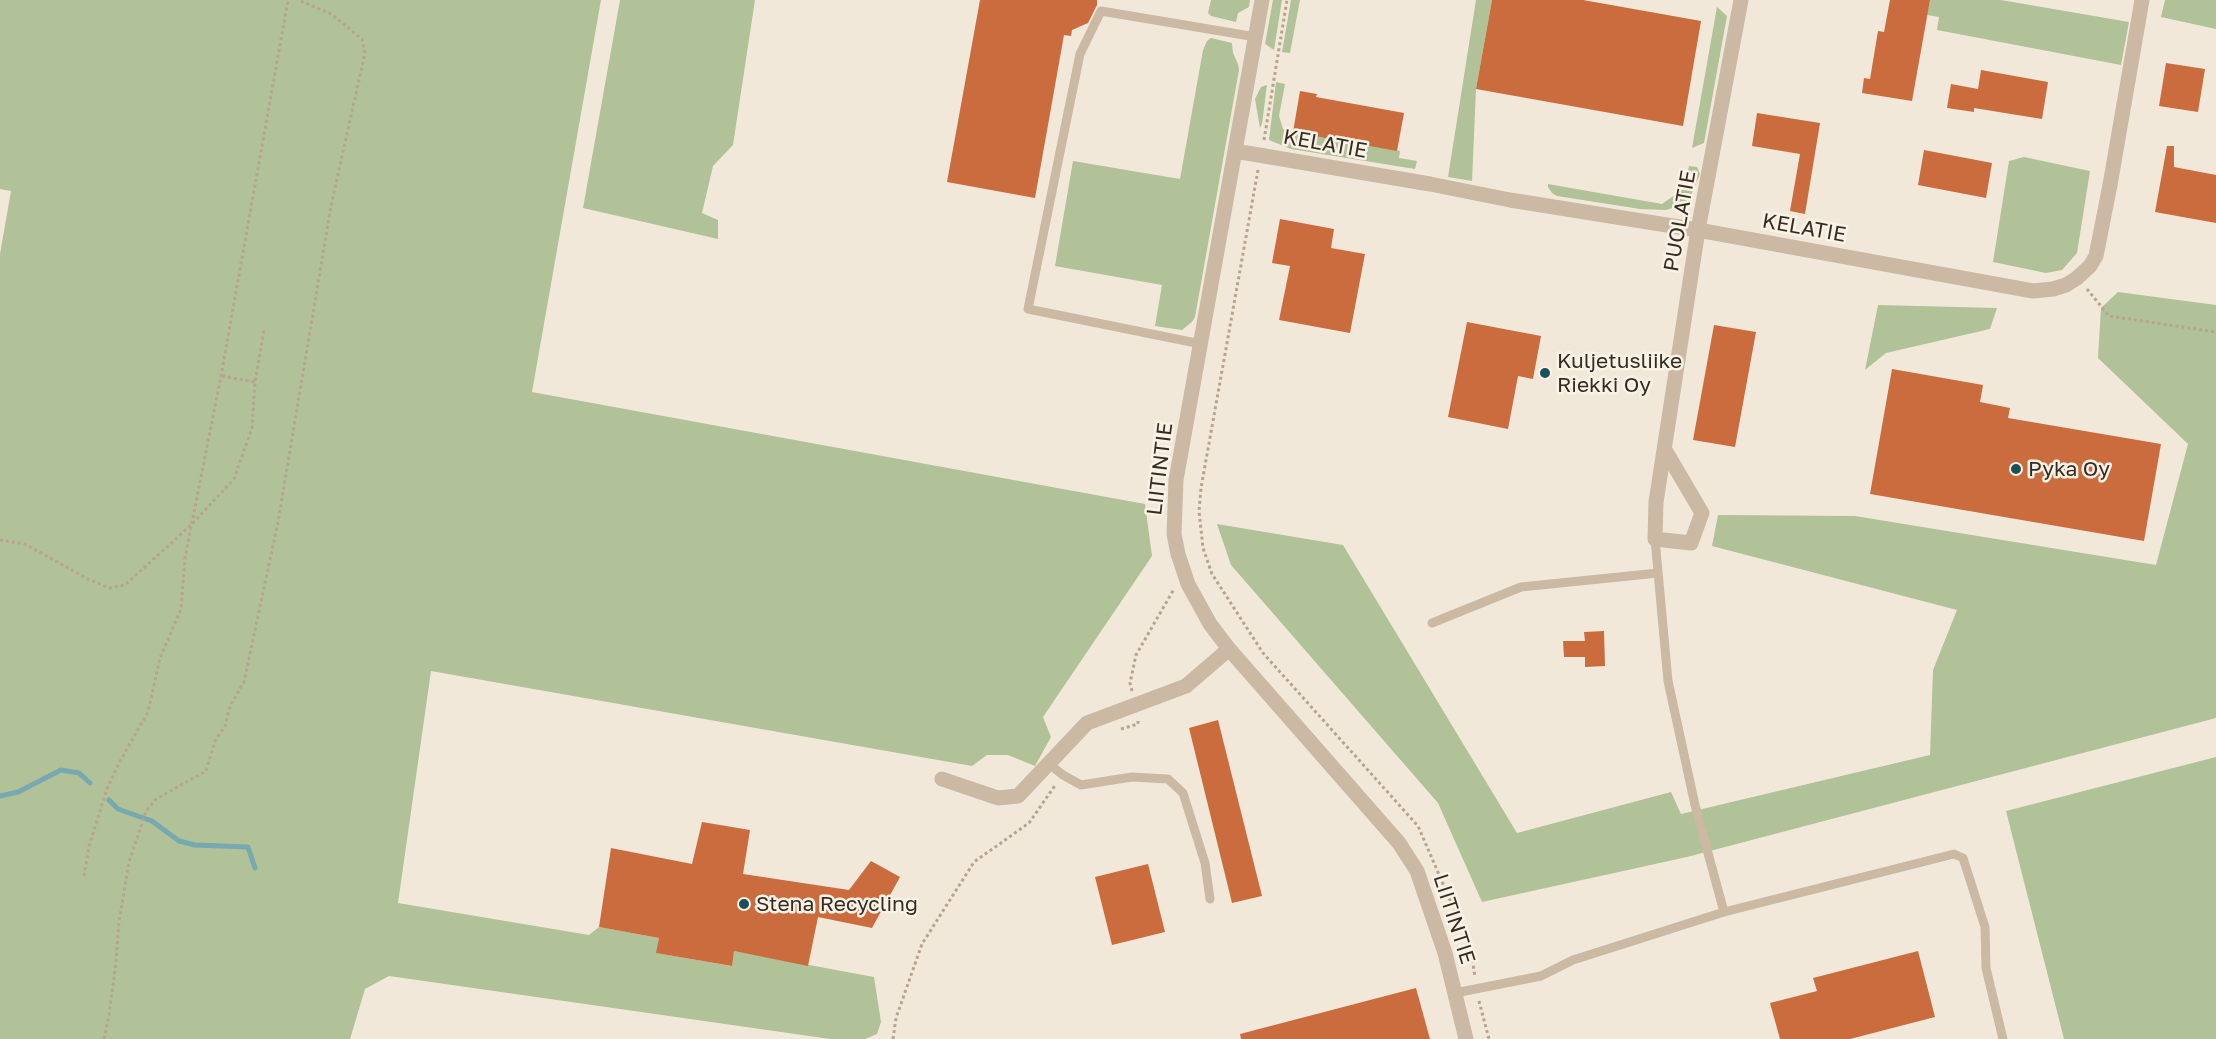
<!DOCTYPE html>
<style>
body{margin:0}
canvas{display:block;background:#f2e8d9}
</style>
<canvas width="2216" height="1039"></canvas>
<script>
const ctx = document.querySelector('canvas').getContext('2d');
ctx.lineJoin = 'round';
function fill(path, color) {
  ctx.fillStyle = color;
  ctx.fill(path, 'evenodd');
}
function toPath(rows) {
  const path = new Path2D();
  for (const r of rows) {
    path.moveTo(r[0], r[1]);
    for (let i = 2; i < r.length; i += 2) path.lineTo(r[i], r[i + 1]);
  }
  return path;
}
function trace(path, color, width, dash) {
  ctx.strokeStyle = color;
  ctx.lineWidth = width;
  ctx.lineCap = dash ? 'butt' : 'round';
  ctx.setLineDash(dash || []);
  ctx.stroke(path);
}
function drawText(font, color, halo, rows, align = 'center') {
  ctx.font = font + ' "Golos Text",sans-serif';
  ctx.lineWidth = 5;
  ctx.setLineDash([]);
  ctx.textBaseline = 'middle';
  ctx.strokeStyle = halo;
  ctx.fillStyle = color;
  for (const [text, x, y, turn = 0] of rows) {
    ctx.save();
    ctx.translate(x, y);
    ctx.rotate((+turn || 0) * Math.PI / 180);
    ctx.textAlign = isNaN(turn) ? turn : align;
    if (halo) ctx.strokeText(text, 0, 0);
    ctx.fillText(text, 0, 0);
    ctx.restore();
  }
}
const green = toPath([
 [0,0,601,0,532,392,1145,504,1152,556,1043,717,1051,737,1035,766,1008,755,987,755,972,766,431,671,398,903,589,935,599,927,659,938,657,953,731,966,734,951,874,977,881,1022,877,1034,865,1039,830,1039,389,976,365,989,350,1039,0,1039,0,254,11,191,0,189],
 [620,0,755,0,733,145,713,166,702,213,718,220,718,239,583,208],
 [1211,0,1250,0,1249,7,1238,13,1236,22,1211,16,1208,13],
 [1273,0,1282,0,1274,50,1265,44],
 [1291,0,1300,0,1290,53,1282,52],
 [1476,0,1492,0,1476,89,1472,181,1448,177],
 [1930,0,2001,0,2129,22,2121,65,1937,30,1939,17,1927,15],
 [2165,0,2216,0,2216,29,2161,17],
 [1717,7,1727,16,1704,143,1692,148],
 [1211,38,1232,43,1233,53,1238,64,1239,70,1195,317,1192,322,1182,330,1155,326,1162,285,1055,266,1073,161,1180,179,1203,50,1207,41],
 [1276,82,1285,84,1279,116,1283,129,1400,151,1399,158,1417,161,1415,169,1291,149,1269,140],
 [1267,85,1262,124,1260,128,1255,99,1261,87],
 [2024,157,2090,171,2077,253,2062,270,2046,273,1993,262,2009,161],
 [1689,166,1697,167,1700,174,1692,193,1686,202,1679,206,1666,210,1640,209,1557,196,1552,193,1548,187,1548,184,1662,204,1685,188],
 [2118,292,2216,305,2216,718,1687,857,1482,902,1438,803,1231,565,1217,524,1343,545,1517,833,1671,792,1681,814,1930,755,1933,670,1957,610,1712,546,1718,515,1855,516,2156,565,2188,444,2098,358,2101,308],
 [1878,305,1997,308,1990,329,1886,353,1865,370],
 [2216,757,2216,1039,2064,1039,2006,811]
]);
const stream = toPath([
 [0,796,18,792,61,770,79,773,90,783],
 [109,800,118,809,152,821,179,841,195,845,248,847,255,868]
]);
const building = toPath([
 [980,0,1097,0,1097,5,1088,23,1072,30,1071,36,1064,35,1035,198,947,182],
 [1492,0,1583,0,1701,21,1683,126,1476,89],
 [1890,0,1930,0,1912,101,1862,93,1864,78,1870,79,1878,31,1884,32],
 [2166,63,2205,69,2198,112,2159,106],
 [1981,70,2048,82,2042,119,1974,108,1974,112,1947,108,1951,84,1978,89],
 [1300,91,1317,94,1316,97,1404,113,1397,151,1293,132],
 [1757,113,1820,123,1805,214,1790,211,1800,154,1752,146],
 [2167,146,2174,146,2174,167,2216,175,2216,223,2155,212],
 [1924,150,1992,163,1986,198,1918,185],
 [1280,219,1334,229,1331,248,1365,254,1350,333,1279,320,1290,266,1272,263],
 [1467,322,1541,336,1533,379,1518,376,1508,429,1448,417],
 [1714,325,1756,332,1735,447,1693,440],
 [1892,369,1983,385,1980,402,2010,408,2008,418,2161,444,2144,541,1870,494],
 [1604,631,1605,666,1585,667,1585,657,1564,657,1563,641,1585,641,1584,632],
 [1218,720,1262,896,1232,903,1189,728],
 [702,822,750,830,743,874,849,890,871,861,900,877,872,928,818,917,808,966,734,951,732,966,656,953,659,938,599,927,611,848,692,864],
 [1148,864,1165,932,1112,945,1095,877],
 [1918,951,1935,1017,1850,1039,1780,1039,1770,1003,1817,991,1813,978],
 [1416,988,1430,1039,1241,1039,1240,1034]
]);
const path = toPath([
 [1264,140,1287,0],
 [1258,170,1201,488,1199,511,1203,548,1212,574,1263,653,1418,826,1470,946,1475,977],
 [2087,289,2109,316,2216,332],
 [222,376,255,382],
 [0,540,25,544,88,579,110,588,125,585,191,525,234,479,252,428,255,382,264,330],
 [1132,691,1130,683,1136,655,1174,589],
 [1121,729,1138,724,1138,721],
 [84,876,89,846,107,789,119,763,148,712,160,658,181,609,185,558,221,376,288,0],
 [1479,1001,1489,1039],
 [104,1039,109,1015,116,962,119,922,129,862,146,811,156,799,206,771,215,741,225,726,230,706,244,682,278,522,331,206,365,53,362,39,331,14,299,0],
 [893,1039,896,1018,922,944,974,862,1029,823,1056,784]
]);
const lane = toPath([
 [1201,344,1028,309,1080,54,1101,11,1256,37],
 [1655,539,1668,681,1695,805,1724,912],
 [1432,623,1521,587,1658,573],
 [1049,764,1063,775,1081,785,1132,777,1168,779,1183,793,1205,863,1210,899],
 [1455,993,1541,976,1573,960,1724,912,1954,854,1963,858,1985,927,1986,968,2003,1039]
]);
const street = toPath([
 [1262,0,1176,480,1174,534,1178,554,1188,584,1210,624,1229,649,1399,843,1417,871,1445,953,1466,1039],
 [1235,151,1430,184,1510,200,1698,230,2033,291,2053,289,2066,285,2077,278,2090,266,2096,256,2110,185,2142,0],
 [1665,450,1702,513,1691,543,1655,539,1656,502,1698,230,1741,0],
 [942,779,998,798,1018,796,1087,723,1186,686,1229,649]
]);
const markers = [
 [1545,373,6,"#1a5059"],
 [2016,469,6,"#1a5059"],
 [744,904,6,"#1a5059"]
];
const streetNames = [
 ["KELATIE",1325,144,10],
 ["PUOLATIE",1680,221,-80],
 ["KELATIE",1804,228,10],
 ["LIITINTIE",1160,469,-83],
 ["LIITINTIE",1454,919,72]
];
const poiNames = [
 ["Kuljetusliike",1557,361],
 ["Riekki Oy",1557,385],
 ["Pyka Oy",2028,469],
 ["Stena Recycling",756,904]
];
fill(green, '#b1c298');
trace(stream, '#77a9b1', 5);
fill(building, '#cb6c3e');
trace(path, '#b7a38f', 3, [3, 3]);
trace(lane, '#cbb9a4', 9);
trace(street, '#cbb9a4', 15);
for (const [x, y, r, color] of markers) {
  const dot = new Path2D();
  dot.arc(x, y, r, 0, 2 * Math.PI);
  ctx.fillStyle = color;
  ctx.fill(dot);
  trace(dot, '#faf2e5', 2);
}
drawText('21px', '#362c26', '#faf2e5', streetNames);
drawText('21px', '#362c26', '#faf2e5', poiNames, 'left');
</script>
